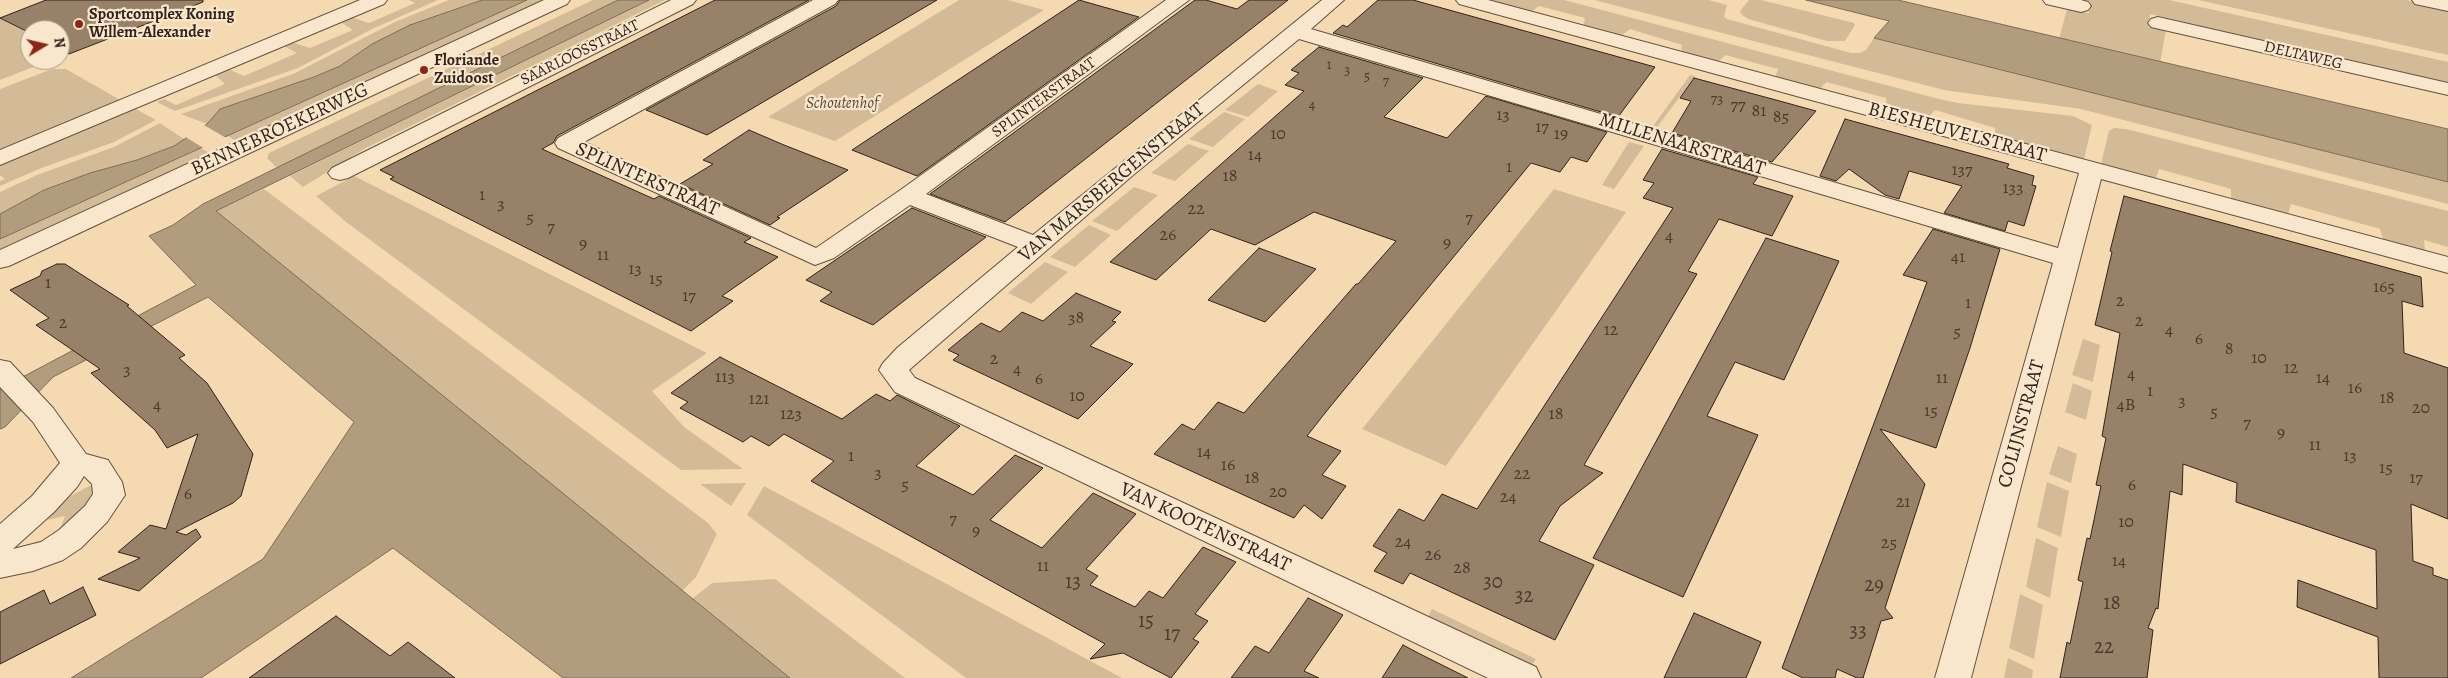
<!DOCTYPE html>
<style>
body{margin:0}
#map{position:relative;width:2448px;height:678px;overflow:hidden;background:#f5dab1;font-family:Alegreya,serif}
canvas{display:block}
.north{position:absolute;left:20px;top:20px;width:50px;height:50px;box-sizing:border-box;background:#f8e7cc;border:1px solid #a89985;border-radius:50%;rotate:81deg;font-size:14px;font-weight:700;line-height:20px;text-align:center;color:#31231b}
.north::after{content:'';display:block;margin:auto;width:18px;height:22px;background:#8f2418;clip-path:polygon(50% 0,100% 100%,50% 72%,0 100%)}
</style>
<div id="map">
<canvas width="2448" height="678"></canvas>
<div class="north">N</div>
</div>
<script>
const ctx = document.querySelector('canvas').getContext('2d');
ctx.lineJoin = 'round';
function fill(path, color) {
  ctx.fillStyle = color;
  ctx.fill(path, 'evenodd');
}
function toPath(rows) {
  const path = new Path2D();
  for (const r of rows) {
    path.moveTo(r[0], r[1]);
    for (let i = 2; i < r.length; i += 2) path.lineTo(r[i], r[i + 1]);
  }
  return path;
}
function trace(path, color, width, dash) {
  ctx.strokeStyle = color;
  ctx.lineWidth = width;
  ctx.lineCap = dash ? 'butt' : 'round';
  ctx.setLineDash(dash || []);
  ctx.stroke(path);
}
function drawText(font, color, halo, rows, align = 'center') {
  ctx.font = font + ' Alegreya,serif';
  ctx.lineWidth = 4.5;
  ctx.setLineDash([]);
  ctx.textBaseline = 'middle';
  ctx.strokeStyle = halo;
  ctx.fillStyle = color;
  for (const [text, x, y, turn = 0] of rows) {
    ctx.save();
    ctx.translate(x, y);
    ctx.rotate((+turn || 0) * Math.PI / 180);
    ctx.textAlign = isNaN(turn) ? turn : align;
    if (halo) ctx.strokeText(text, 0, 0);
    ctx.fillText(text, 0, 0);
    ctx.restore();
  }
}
const green = toPath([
 [409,0,438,0,372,29,298,68,175,111,157,102,164,99,176,105,225,84,214,74,228,69,244,76,297,53,282,45,291,42,310,48,353,30,339,21,351,17,369,23,415,3],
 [449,0,482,0,451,10,372,44,340,66,314,77,220,109,207,124,181,114,293,74,395,22],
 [527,0,545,0,236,141,228,136],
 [593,0,618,0,277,168,267,158,269,153],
 [649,0,665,0,364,149,303,187,290,176],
 [959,0,1008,0,1044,10,835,141,768,117],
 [1489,0,1564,0,1939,99,1958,103,2073,116,2092,125,2084,159,1995,136,1995,128,1935,110,1928,118,1887,108,1886,98,1826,82,1820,89,1775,78,1778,69,1725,55,1718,62,1681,53,1682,45,1630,29,1621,36,1583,27,1585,18,1539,6,1531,12],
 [1594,0,1709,0,1727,5,1724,17,1727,19,1851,53,1860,53,1866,50,1874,38,2448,182,2448,204,2081,109,1944,90],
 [1749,0,1761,0,1854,23,1855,25,1845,41,1827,41,1748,19,1741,14,1740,11],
 [2082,0,2169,0,2448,62,2448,83,2150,14,2149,27,2166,30,2160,63,2059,39,2067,9,2089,13,2090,2],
 [2198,0,2406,0,2448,9,2448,55],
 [0,18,30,34,30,60,51,60,0,80],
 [52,69,66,69,122,101,0,150,0,89],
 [1690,75,1695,76,1655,130,1651,129],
 [1258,84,1278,91,1248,117,1225,110],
 [134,108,156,120,114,142,39,169,0,186,0,181,5,179,0,175,0,165],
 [1224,112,1245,119,1213,147,1189,139],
 [160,123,184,139,174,146,137,160,90,173,44,190,0,214,0,192,37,175,114,147],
 [2114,128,2126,129,2448,211,2448,247,2424,240,2425,251,2384,241,2380,229,2291,204,2288,215,2231,199,2231,189,2159,169,2156,178,2101,164,2109,131],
 [1629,142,1644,146,1614,189,1602,185],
 [1188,144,1209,151,1175,181,1151,173],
 [201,148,214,156,0,254,0,239],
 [354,176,707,353,652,391,684,427,743,469,681,470,346,222,316,196],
 [1134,187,1158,195,1117,231,1092,221],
 [264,189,708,523,717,534,696,577,681,592,215,211],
 [1554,189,1626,212,1446,466,1362,429],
 [1089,225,1111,235,1075,267,1050,257],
 [1045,262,1068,272,1031,304,1008,293],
 [2083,339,2100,345,2093,382,2072,375],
 [2073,383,2092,391,2086,420,2065,412],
 [2058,446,2077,454,2071,483,2049,474],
 [2047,482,2069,491,2061,537,2037,527],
 [746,483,731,506,700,484],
 [95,485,99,495,86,516,74,527,48,544,41,546,37,545,35,542,57,537,65,516,47,520,56,510,69,497,89,486],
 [764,486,1122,678,966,678,747,515],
 [2036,538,2058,548,2050,598,2026,587],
 [775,579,905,678,790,678,692,599,712,583],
 [2020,594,2043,605,2034,659,2009,648],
 [1432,609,1536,659,1530,668,1427,619],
 [2008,658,2033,670,2032,678,2004,678]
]);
const water = toPath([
 [482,0,527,0,0,239,0,214,44,190,90,173,137,160,174,146,207,124,220,109,314,77,340,66,372,44,410,25,482,0],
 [618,0,649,0,216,211,790,678,563,678,393,548,201,678,71,678,263,559,354,422,208,297,53,377,5,427,0,429,0,389,196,285,149,236,173,225,203,204,618,0],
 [1806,0,1898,0,2448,129,2448,182,1874,38,1889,21,1806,0]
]);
const pier = toPath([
 [202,124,228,139,205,149,184,136]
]);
const building = toPath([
 [46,0,203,0,203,2,69,54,60,49,60,30,30,30,30,33,0,18,46,0],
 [715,0,809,0,557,136,553,143,542,149,654,199,659,196,751,238,744,242,778,257,722,296,733,301,691,331,390,179,394,177,380,170,715,0],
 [840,0,937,0,707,135,646,110,836,6,840,0],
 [1079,0,1139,17,917,176,852,150,1079,0],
 [1195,0,1206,0,1237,9,1249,0,1288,0,1005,222,930,194,1195,0],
 [1378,0,1413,0,1655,67,1618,117,1333,33,1343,25,1347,27,1378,0],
 [1319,47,1423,78,1384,117,1447,138,1486,96,1607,132,1587,162,1571,157,1560,172,1531,163,1329,408,1307,436,1341,451,1322,475,1346,486,1322,519,1304,505,1294,518,1154,454,1182,424,1194,430,1218,402,1244,413,1356,284,1358,284,1396,241,1314,212,1255,245,1211,229,1156,280,1110,262,1304,91,1285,85,1299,73,1291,70,1319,47],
 [1694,78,1776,100,1816,111,1772,162,1672,133,1691,101,1680,98,1694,78],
 [1845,119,2009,164,2007,168,2034,176,2032,185,2036,186,2024,226,2008,221,2005,231,1944,213,1962,186,1909,171,1899,199,1885,195,1849,169,1836,181,1820,176,1845,119],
 [749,130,784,145,848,170,777,217,780,218,770,225,680,184,713,164,703,160,749,130],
 [1662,149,1758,177,1753,184,1793,196,1772,236,1719,219,1688,271,1697,274,1584,465,1603,473,1560,506,1539,541,1594,565,1555,640,1410,573,1403,584,1374,571,1387,553,1373,546,1399,509,1424,521,1442,494,1477,509,1673,208,1643,198,1654,183,1643,180,1662,149],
 [2124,196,2421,277,2423,307,2402,301,2404,353,2448,368,2448,519,2411,504,2413,561,2433,568,2433,575,2448,580,2448,678,2379,678,2378,637,2297,607,2298,580,2377,609,2376,550,2236,502,2237,483,2183,464,2182,495,2170,491,2158,609,2156,608,2148,628,2153,630,2147,678,2060,678,2067,642,2070,644,2083,582,2078,580,2087,538,2090,539,2101,486,2096,485,2106,438,2102,436,2120,333,2095,325,2112,252,2110,251,2124,196],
 [912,208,986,237,873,325,820,301,832,292,806,280,912,208],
 [1933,229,2000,249,1970,348,1936,448,1880,429,1925,484,1885,608,1893,618,1881,621,1863,678,1857,678,1837,669,1835,678,1803,678,1782,668,1927,282,1903,275,1933,229],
 [1766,238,1839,261,1784,380,1735,362,1707,416,1758,435,1683,597,1593,558,1766,238],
 [1259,248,1316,269,1265,322,1208,300,1259,248],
 [57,264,65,264,129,305,127,306,185,355,179,358,207,383,253,454,241,496,233,503,176,532,186,535,196,529,201,537,139,591,98,579,140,558,118,552,150,525,166,529,198,434,167,448,155,430,91,373,100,369,36,325,49,318,10,290,40,276,42,271,57,264],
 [1076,293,1121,312,1112,321,1116,322,1090,346,1133,364,1078,419,953,360,959,355,948,350,981,323,1000,332,1022,312,1043,321,1076,293],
 [720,357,842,419,876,394,890,401,897,395,960,426,916,466,973,495,1015,455,1043,468,990,520,1042,548,1093,493,1136,514,1086,569,1098,576,1090,585,1135,607,1149,591,1163,598,1203,547,1236,562,1195,614,1208,621,1193,639,1199,642,1171,678,1123,653,1090,659,1105,644,811,481,834,461,784,434,769,446,751,436,743,442,680,408,688,402,671,393,720,357],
 [83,587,96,615,0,664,0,612,44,590,50,604,83,587],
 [1308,598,1343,615,1304,671,1319,678,1231,678,1255,646,1269,653,1308,598],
 [1694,613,1761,642,1746,678,1664,678,1694,613],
 [336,616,390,656,408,642,455,678,249,678,336,616],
 [1403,645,1420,654,1468,678,1382,678,1403,645]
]);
const minor = toPath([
 [360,0,387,0,384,4,0,165,0,150,360,0],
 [544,0,570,0,567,4,9,266,0,268,0,250,544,0],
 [671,0,696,0,693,4,348,178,340,180,332,178,328,173,332,168,671,0],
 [813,0,838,0,835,4,584,142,816,248,899,191,1166,0,1189,0,926,194,1033,235,1322,0,1344,0,1311,29,2058,248,2079,173,1459,4,1456,0,1488,0,2448,257,2448,273,2101,179,1971,678,1935,678,2053,263,1299,39,1132,176,909,370,915,378,1536,667,1541,678,1488,678,895,392,879,370,883,363,897,348,1018,247,910,205,834,258,815,265,558,148,555,143,558,138,813,0],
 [2043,0,2081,0,2088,2,2091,6,2088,10,2081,12,2046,4,2043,0],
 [2412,0,2448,0,2448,11,2415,4,2412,0],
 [2158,17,2448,83,2448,95,2151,27,2148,23,2151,19,2158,17],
 [0,360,10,362,53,408,86,454,108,460,122,482,125,495,107,522,81,548,63,560,33,571,0,578,0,524,32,496,60,463,33,422,0,387,0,360],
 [84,476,92,484,93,494,85,506,59,530,41,542,13,549,54,512,77,487,84,476]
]);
const markers = [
 [79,24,5,"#8f2418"],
 [424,70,5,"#8f2418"]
];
const farNumbernames = [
 ["1",1329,65],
 ["3",1347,71],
 ["5",1367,77],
 ["7",1386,82],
 ["73",1717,100],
 ["4",1312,105]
];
const farPoinames = [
 ["Sportcomplex Koning",89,15],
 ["Willem-Alexander",89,33],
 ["Floriande",434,61],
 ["Zuidoost",434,79]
];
const farStreetnames = [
 ["SAARLOOSSTRAAT",580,53,-26],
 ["DELTAWEG",2303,56,13],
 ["SPLINTERSTRAAT",1044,98,-36]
];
const farParknames = [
 ["Schoutenhof",842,104]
];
const numberNames = [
 ["77",1738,106],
 ["81",1759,112],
 ["13",1503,116],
 ["85",1781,118],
 ["17",1542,128],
 ["10",1278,135],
 ["19",1561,135],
 ["14",1255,156],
 ["1",1509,168],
 ["137",1962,171],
 ["18",1230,177],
 ["133",2013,189],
 ["1",482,196],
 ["3",501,205],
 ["22",1196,210],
 ["5",530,219],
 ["7",1469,219],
 ["7",551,228],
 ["26",1168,236],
 ["4",1669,237],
 ["9",1447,244],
 ["9",583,245],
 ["11",603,256],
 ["41",1958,258],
 ["13",635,270],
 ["15",656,280],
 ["1",48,284],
 ["165",2384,288],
 ["17",689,297],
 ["2",2120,302],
 ["1",1968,304],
 ["38",1076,319],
 ["2",2139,322],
 ["2",63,324],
 ["12",1611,331],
 ["4",2169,331],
 ["5",1957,333],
 ["6",2199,340],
 ["8",2229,350],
 ["10",2259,359],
 ["2",994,360],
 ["12",2291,369],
 ["4",1017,370],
 ["3",127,371],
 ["4",2131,375],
 ["113",725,378],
 ["11",1942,379],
 ["14",2323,379],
 ["6",1039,380],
 ["16",2355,389],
 ["1",2150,392],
 ["10",1077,397],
 ["18",2387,399],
 ["121",759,400],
 ["3",2182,402],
 ["4",157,406],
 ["4B",2126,406],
 ["20",2421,409],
 ["15",1931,412],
 ["5",2214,413],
 ["123",791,415],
 ["18",1556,415],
 ["7",2247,424],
 ["9",2281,434],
 ["11",2315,446],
 ["14",1204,453],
 ["1",851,457],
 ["13",2350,457],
 ["16",1228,466],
 ["15",2386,469],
 ["3",878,474],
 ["22",1522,475],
 ["18",1252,479],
 ["17",2416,479],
 ["5",905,486],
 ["6",2132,486],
 ["20",1278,493],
 ["6",188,495],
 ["24",1508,498],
 ["21",1903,503],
 ["7",953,520],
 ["10",2126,523],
 ["9",976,532],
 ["24",1403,543],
 ["25",1889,544],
 ["26",1433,556],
 ["14",2119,562],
 ["11",1043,567],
 ["28",1462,569]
];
const streetNames = [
 ["BENNEBROEKERWEG",280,130,-25],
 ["BIESHEUVELSTRAAT",1957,133,15],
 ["MILLENAARSTRAAT",1682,145,17],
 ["SPLINTERSTRAAT",647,180,24],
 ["VAN MARSBERGENSTRAAT",1112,183,-40],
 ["COLIJNSTRAAT",2022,424,-75],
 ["VAN KOOTENSTRAAT",1205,528,25]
];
const nearNumbernames = [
 ["13",1073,583],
 ["30",1493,583],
 ["29",1874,586],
 ["32",1524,597],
 ["18",2112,604],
 ["15",1146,622],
 ["33",1858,632],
 ["17",1172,635],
 ["22",2104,648]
];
fill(green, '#d4bb98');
fill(water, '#b29c7e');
trace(water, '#7e6c56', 1);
fill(pier, '#f5dab1');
fill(building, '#978269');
trace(building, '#31231b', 1);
trace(minor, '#625140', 2);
fill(minor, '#f8e7cc');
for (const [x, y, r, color] of markers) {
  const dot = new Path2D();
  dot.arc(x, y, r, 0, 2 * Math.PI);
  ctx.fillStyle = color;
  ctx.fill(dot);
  trace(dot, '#f8e7cc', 2);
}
drawText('15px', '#4a3b2e', null, farNumbernames);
drawText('bold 16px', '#31231b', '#f8e7cc', farPoinames, 'left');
drawText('16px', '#31231b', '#f8e7cc', farStreetnames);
drawText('italic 16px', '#5a493a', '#f8e7cc', farParknames);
drawText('18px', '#4a3b2e', null, numberNames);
drawText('20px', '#31231b', '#f8e7cc', streetNames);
drawText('21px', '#4a3b2e', null, nearNumbernames);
</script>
